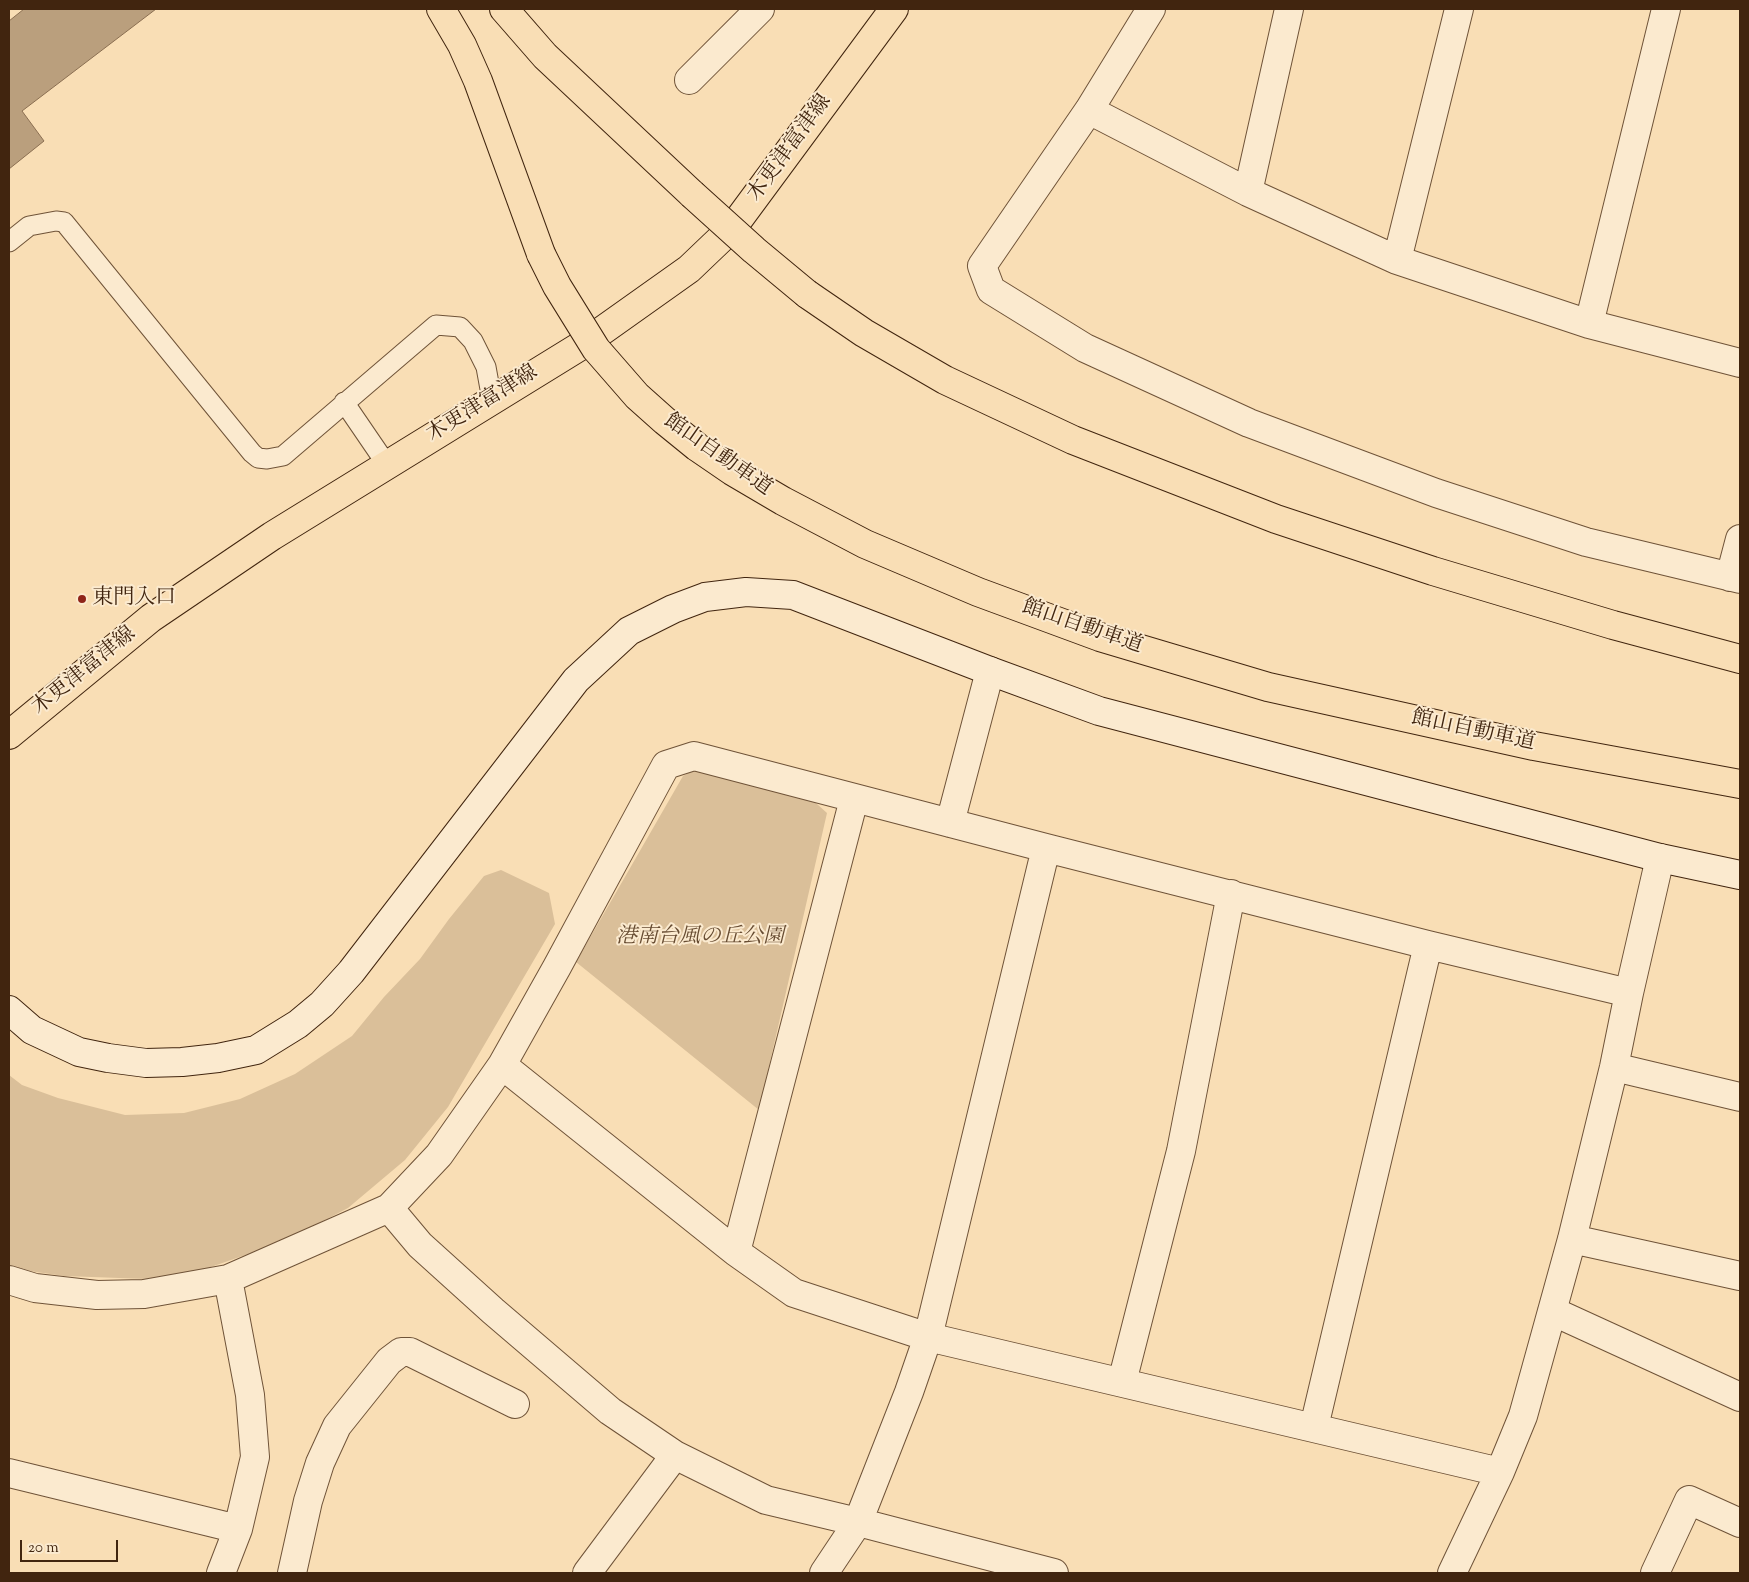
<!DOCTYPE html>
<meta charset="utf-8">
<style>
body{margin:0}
#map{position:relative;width:1749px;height:1582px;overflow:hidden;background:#f9deb5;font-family:"Sorts Mill Goudy",serif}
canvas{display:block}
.frame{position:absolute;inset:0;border:10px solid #41250f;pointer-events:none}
.scale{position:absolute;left:20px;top:1540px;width:98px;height:22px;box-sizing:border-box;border:2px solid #41250f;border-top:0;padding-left:6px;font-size:15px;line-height:18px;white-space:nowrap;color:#41250f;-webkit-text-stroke:4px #fbeacf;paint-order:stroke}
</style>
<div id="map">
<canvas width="1749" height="1582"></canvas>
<div class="frame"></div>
<div class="scale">20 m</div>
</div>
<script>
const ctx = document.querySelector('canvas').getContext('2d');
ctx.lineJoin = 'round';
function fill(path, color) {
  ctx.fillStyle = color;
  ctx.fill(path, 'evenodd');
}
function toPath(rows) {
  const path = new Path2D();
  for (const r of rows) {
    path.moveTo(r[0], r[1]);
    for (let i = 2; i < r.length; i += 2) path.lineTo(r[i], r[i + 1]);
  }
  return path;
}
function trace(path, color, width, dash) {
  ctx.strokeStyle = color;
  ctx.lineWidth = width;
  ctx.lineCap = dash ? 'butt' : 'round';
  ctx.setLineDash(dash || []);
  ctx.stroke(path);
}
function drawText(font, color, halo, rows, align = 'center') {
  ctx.font = font + ' "Sorts Mill Goudy","Noto Serif JP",serif';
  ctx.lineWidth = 4;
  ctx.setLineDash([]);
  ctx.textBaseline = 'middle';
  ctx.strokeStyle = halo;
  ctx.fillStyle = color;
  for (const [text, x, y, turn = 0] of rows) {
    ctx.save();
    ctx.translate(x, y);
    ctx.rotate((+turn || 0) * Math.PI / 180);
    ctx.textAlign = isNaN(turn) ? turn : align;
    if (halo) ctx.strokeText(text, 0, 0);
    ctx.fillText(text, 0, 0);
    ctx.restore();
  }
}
const green = toPath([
 [696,769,807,795,827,813,759,1110,576,962,683,776],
 [501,870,549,893,555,924,448,1107,405,1160,348,1208,283,1242,205,1269,147,1279,64,1276,9,1268,9,1075,22,1085,58,1098,125,1115,184,1113,240,1099,295,1074,352,1036,384,997,420,959,449,919,484,876]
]);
const water = toPath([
 [24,9,156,9,22,111,44,141,9,169,9,21,24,9]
]);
const lane = toPath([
 [9,242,29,226,56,221,64,222,252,453,258,458,267,459,283,456,436,325,460,327,473,341,486,367,492,400],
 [344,402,387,465]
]);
const street = toPath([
 [1151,9,1089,110,982,266,991,290,1085,348,1249,423,1436,493,1586,542,1740,579],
 [689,80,760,9],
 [1089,110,1248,192,1397,260,1589,324,1740,363],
 [1248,192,1289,9],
 [1397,260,1459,9],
 [1589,324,1666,9],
 [1730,577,1740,539],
 [950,823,990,671],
 [502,1065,736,1252,794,1293,928,1337,1500,1472],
 [1614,1067,1740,1097],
 [389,1208,420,1245,493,1311,610,1411,675,1455,766,1500,858,1522,1054,1573],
 [1572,1239,1740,1276],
 [736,1252,854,799],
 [9,1280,35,1288,97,1295,144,1294,228,1279,389,1208,439,1155,502,1065,557,967,666,765,694,756,1046,848,1428,945,1629,993],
 [1552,1311,1740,1397],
 [1122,1382,1181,1151,1231,894],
 [1314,1427,1428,945],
 [9,1473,238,1529],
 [221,1573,238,1529,255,1457,250,1395,228,1279],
 [292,1573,308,1501,320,1463,337,1426,389,1361,401,1352,410,1352,515,1404],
 [587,1573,675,1455],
 [824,1573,858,1522,909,1392,928,1337,1046,848],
 [1452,1573,1500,1472,1523,1416,1572,1239,1614,1067,1629,993,1660,858],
 [1655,1573,1689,1500,1740,1523]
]);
const secondary = toPath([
 [9,1010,32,1030,79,1052,108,1058,146,1063,182,1062,218,1058,256,1050,298,1024,322,1004,351,972,576,680,629,631,673,609,705,597,746,592,793,595,990,671,1099,711,1660,858,1740,875]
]);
const primary = toPath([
 [9,735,151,618,272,536,582,345,689,269,733,227,894,9]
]);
const highway = toPath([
 [441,9,462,45,478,81,541,254],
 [504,9,545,56,692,194],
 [807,294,864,333,945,380,1073,440,1276,519,1433,571,1613,625,1740,659],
 [697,447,732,471,783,501,865,544,978,592,1100,637,1268,687,1534,746,1740,784]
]);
const highwayBridge = toPath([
 [692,194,754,250,807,294],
 [541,254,557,286,596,349,637,396,665,421,697,447]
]);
const markers = [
 [82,599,5,"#8f2418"]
];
const streetNames = [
 ["木更津富津線",791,149,-54],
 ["木更津富津線",483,405,-32],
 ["館山自動車道",717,456,35],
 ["館山自動車道",1082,628,19],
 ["木更津富津線",85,672,-39],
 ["館山自動車道",1473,732,12]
];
const poiNames = [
 ["東門入口",92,599]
];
const parkNames = [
 ["港南台風の丘公園",700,938]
];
fill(green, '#dabf99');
fill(water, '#ba9f7d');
trace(water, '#8a6e51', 1);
trace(lane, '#6f5338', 21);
trace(street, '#6f5338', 30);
trace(secondary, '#41250f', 30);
trace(primary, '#41250f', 30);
trace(highway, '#41250f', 30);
trace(lane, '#fbeacf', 19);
trace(street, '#fbeacf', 28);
trace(secondary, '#fbeacf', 28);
trace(primary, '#f9deb5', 28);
trace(highway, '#f9deb5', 28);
trace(highwayBridge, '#41250f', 30, []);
trace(highwayBridge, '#f9deb5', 28);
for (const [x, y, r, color] of markers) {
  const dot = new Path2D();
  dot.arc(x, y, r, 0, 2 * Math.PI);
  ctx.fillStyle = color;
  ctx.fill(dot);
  trace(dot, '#fbeacf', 2);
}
drawText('21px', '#41250f', '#fbeacf', streetNames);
drawText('21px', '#41250f', '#fbeacf', poiNames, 'left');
drawText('italic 21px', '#674c32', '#fbeacf', parkNames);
</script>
